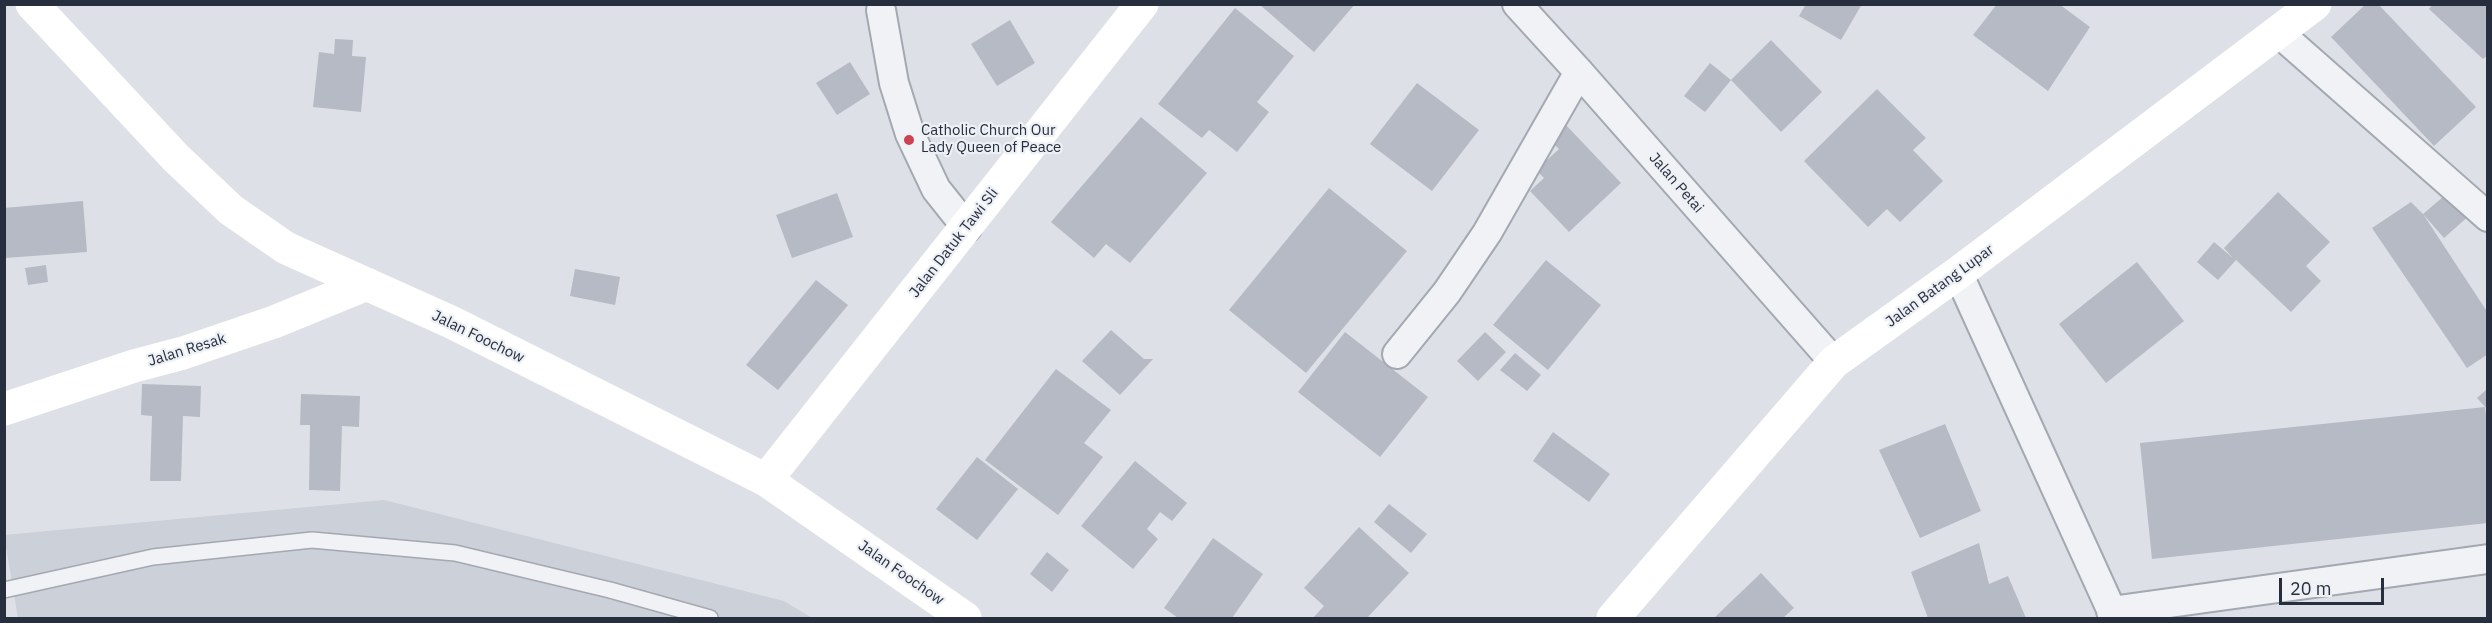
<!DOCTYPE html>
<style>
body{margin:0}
#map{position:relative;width:2492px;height:623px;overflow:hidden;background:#dde1e7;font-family:"IBM Plex Sans",sans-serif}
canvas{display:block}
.frame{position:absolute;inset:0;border:6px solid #272e3d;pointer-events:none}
.scale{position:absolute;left:2279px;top:578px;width:105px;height:27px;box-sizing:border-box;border:3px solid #272e3d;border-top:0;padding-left:8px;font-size:18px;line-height:21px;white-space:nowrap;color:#272e3d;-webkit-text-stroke:4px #edf0f5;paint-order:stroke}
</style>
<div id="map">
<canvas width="2492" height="623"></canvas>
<div class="frame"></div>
<div class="scale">20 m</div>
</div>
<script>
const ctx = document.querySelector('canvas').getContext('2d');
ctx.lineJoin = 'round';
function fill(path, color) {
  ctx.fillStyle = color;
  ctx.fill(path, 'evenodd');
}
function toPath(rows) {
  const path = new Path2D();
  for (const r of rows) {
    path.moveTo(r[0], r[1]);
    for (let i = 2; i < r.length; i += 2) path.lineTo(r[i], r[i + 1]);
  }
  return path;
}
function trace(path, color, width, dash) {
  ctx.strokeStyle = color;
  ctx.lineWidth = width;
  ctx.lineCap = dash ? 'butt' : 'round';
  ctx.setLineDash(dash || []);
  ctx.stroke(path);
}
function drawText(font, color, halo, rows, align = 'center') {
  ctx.font = font + ' "IBM Plex Sans",sans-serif';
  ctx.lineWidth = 4.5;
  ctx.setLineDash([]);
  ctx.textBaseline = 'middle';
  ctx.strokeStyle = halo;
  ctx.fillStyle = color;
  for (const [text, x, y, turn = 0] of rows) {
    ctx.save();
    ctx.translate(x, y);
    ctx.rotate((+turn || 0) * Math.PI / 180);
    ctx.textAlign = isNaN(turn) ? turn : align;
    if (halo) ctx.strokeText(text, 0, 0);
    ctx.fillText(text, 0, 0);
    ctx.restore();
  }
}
const built = toPath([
 [384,500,784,601,812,618,18,618,4,535]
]);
const building = toPath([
 [1259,4,1355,4,1314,52],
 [1806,4,1862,4,1841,40,1799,16],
 [1997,4,2059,4,2090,27,2048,91,1973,35],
 [2366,4,2378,4,2476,107,2434,146,2331,37],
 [2433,4,2488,4,2488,55,2483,59,2429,9],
 [1235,8,1294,56,1257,102,1269,112,1237,152,1209,130,1202,138,1158,104],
 [1010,20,1035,63,997,86,971,44],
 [335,39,353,40,352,56,366,57,361,112,313,107,319,52,334,54],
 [1771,40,1822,92,1781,132,1731,80],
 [850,62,870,94,837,115,816,83],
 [1710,63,1731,80,1705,112,1684,96],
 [1417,83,1479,130,1432,191,1370,144],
 [1877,89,1926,138,1913,150,1943,181,1900,222,1887,209,1868,227,1804,161],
 [1141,117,1207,173,1130,263,1106,244,1094,258,1051,222],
 [1566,125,1621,183,1569,232,1530,191,1544,178,1536,170,1559,149,1550,140],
 [1329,188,1407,251,1306,373,1229,310],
 [2451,190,2472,213,2444,238,2423,214],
 [2278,192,2330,242,2306,266,2321,281,2291,312,2236,260,2218,280,2197,262,2214,242,2233,258,2224,248],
 [837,193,853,237,792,258,776,215],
 [83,201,87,252,5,258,4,208],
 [2411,202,2423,214,2488,313,2488,354,2467,368,2372,228],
 [1546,260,1601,305,1548,370,1493,325],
 [2137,262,2184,321,2106,383,2059,324],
 [46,265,48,282,28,285,25,268],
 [575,269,620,277,615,305,570,296],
 [816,280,848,305,778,390,746,365],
 [1111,330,1144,359,1153,359,1120,395,1082,361],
 [1345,332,1428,397,1380,457,1298,392],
 [1485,332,1506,352,1478,381,1457,361],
 [1515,353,1541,375,1527,391,1500,370],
 [1056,369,1111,410,1084,443,1103,457,1058,515,985,460],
 [142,384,201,386,200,417,183,416,181,481,150,481,152,416,141,415],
 [2488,388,2488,410,2477,398],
 [301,394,360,396,359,427,342,426,340,491,309,490,310,425,300,425],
 [2485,407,2488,434,2488,523,2152,559,2140,443],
 [1945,424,1981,511,1920,538,1879,450],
 [1553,432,1610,474,1589,502,1533,461],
 [977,457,1018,489,977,540,936,509],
 [1135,461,1187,503,1172,521,1160,512,1147,529,1158,539,1133,569,1081,526],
 [1389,504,1427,534,1411,553,1374,522],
 [1359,527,1409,573,1367,618,1313,618,1324,606,1304,588],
 [1213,538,1263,574,1232,618,1178,618,1164,608],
 [1979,543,1989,584,2008,576,2026,618,1928,618,1911,572],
 [1047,552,1069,570,1052,592,1030,574],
 [1761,573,1794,608,1783,618,1714,618]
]);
const lane = toPath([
 [4,590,153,557,312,540,455,553,610,590,710,618]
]);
const street = toPath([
 [1517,4,1579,72,1834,362],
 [881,10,894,83,910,134,936,189,967,228],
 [2279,33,2488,217],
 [1958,273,2115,618],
 [1397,354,1447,292,1487,233,1579,72],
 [2111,611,2488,559]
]);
const secondary = toPath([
 [32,4,176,158,231,210,286,248,451,322,766,480,965,618],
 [4,409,134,366,183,353,274,322,367,284],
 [766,480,1142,4],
 [1613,618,1834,362,1958,273,2315,4]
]);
const markers = [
 [909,140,6,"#cc4251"]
];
const poiNames = [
 ["Catholic Church Our",921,131],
 ["Lady Queen of Peace",921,148]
];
const streetNames = [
 ["Jalan Petai",1676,183,49],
 ["Jalan Datuk Tawi Sli",954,243,-52],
 ["Jalan Batang Lupar",1940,286,-36],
 ["Jalan Foochow",478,337,26],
 ["Jalan Resak",187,350,-17],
 ["Jalan Foochow",901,573,35]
];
fill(built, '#cbd0d9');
fill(building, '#b5bac4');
trace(lane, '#a3a8b1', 18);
trace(street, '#a3a8b1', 32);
trace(lane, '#f0f2f5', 15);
trace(street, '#f0f2f5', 28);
trace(secondary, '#fff', 33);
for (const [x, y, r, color] of markers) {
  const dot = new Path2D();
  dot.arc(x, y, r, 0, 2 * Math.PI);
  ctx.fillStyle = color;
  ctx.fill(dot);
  trace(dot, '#edf0f5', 2);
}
drawText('15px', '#272e3d', '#edf0f5', poiNames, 'left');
drawText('15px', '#272e3d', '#edf0f5', streetNames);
</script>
